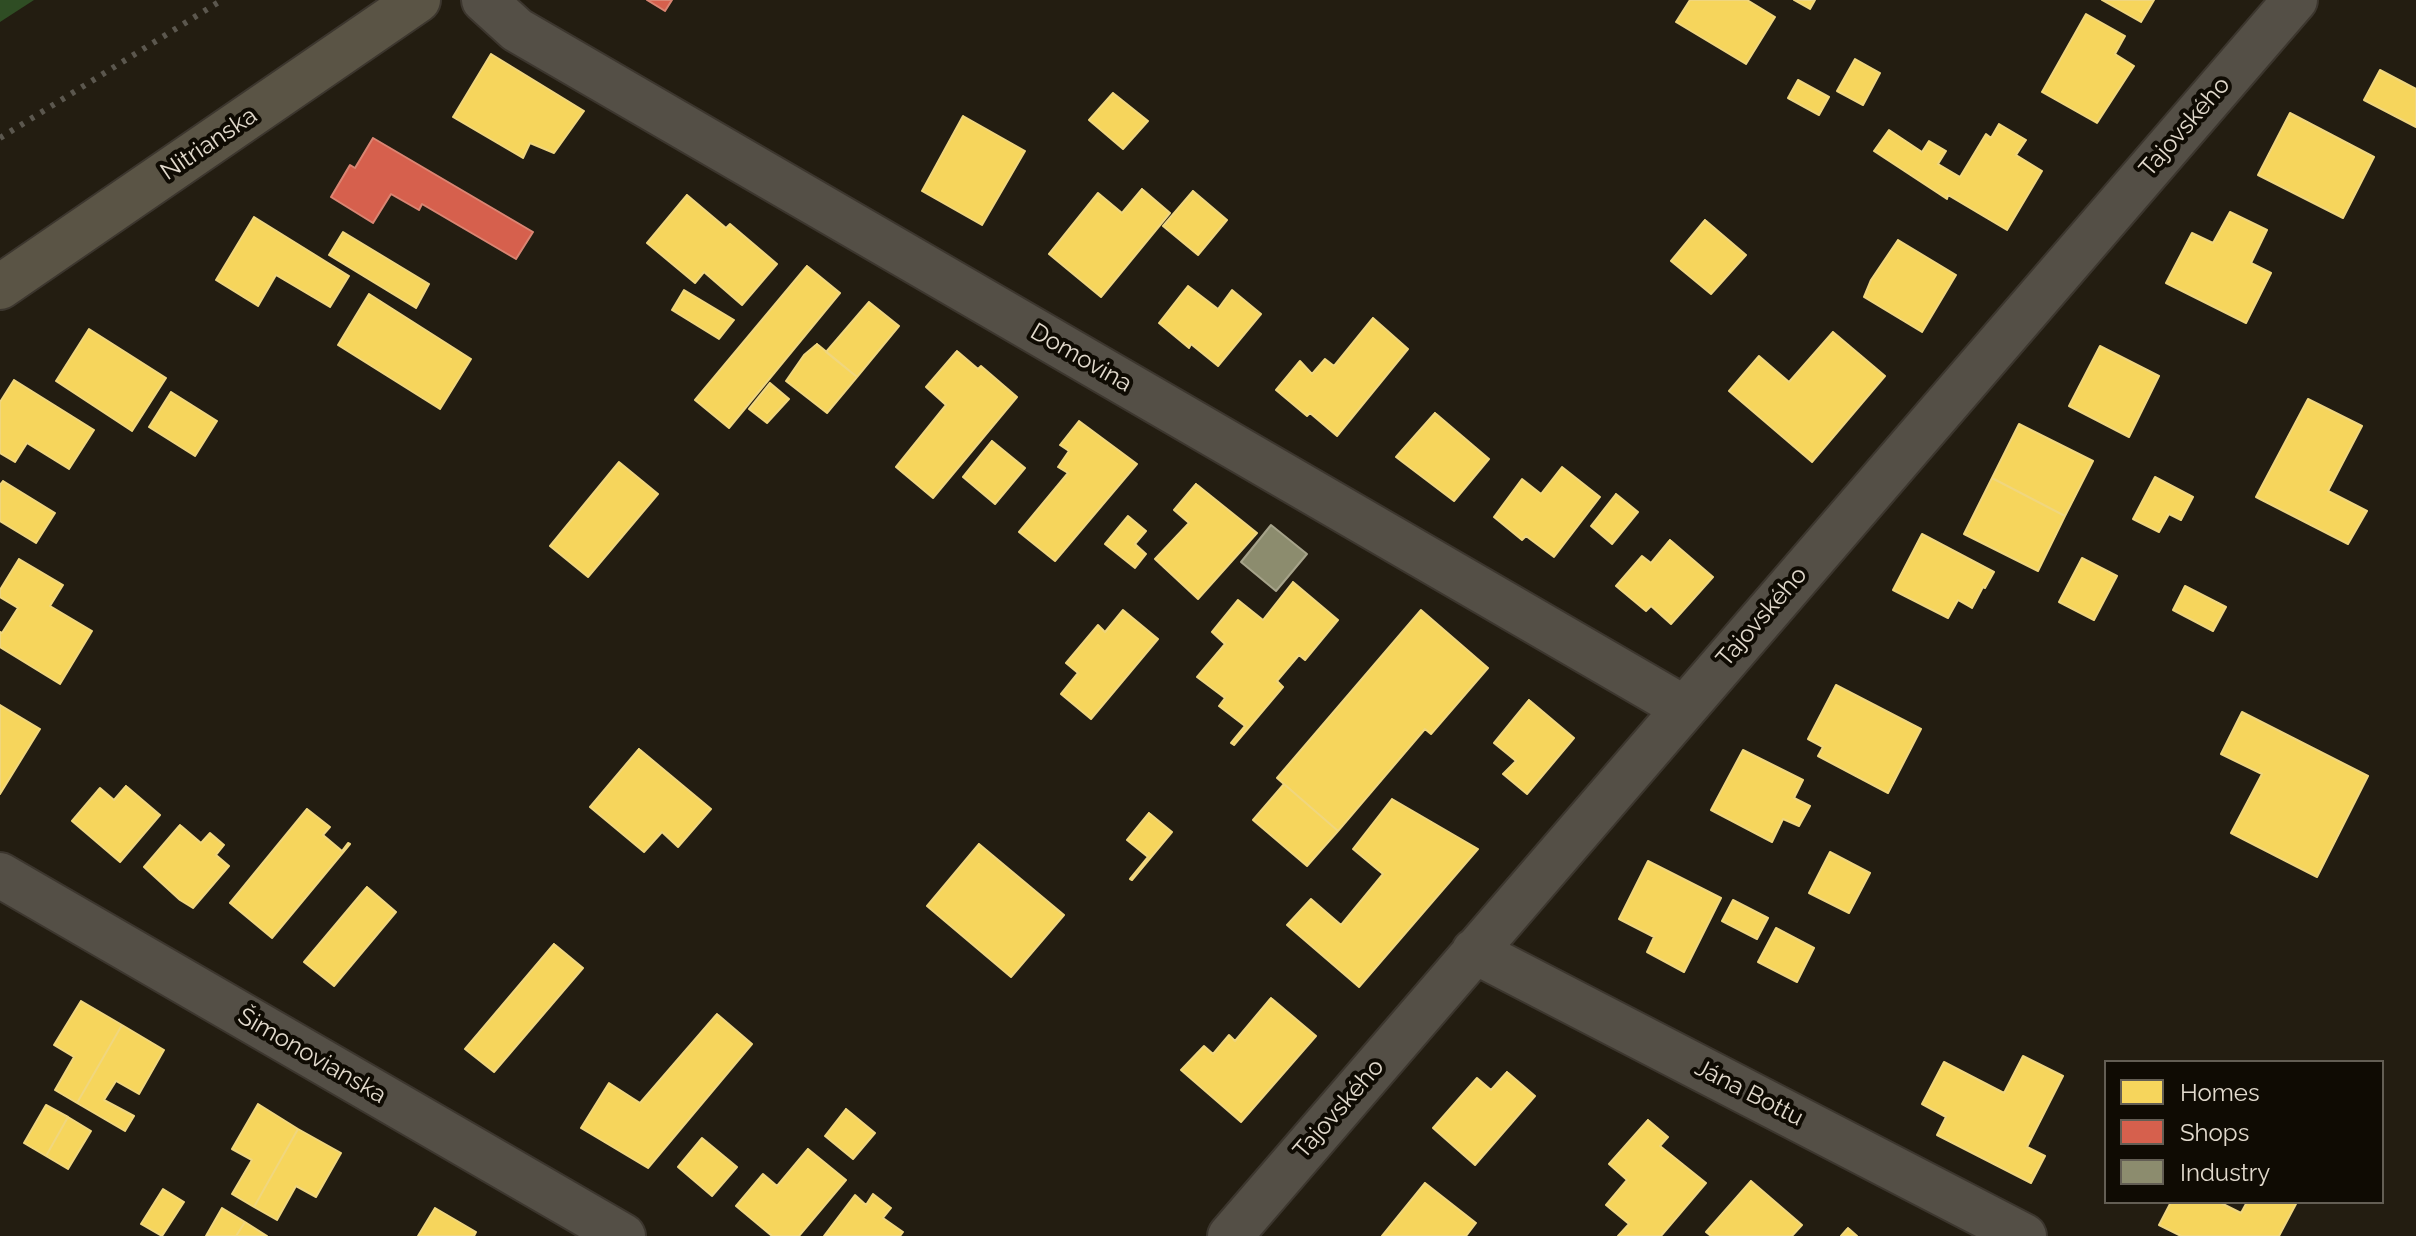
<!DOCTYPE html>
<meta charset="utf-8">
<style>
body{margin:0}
#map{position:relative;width:2416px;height:1236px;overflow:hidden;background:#231d11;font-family:Raleway,sans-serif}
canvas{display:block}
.legend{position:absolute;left:2104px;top:1060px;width:280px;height:144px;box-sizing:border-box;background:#0f0b03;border:2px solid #635e54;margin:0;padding:10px 14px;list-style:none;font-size:24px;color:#e2dacd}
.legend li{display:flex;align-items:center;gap:16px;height:40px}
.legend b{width:40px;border:2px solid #635e54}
</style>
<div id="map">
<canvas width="2416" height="1236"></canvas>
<ul class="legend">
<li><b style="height:22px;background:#f6d55c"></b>Homes</li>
<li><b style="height:22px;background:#d6604d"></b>Shops</li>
<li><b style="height:22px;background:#8c8c6e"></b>Industry</li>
</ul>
</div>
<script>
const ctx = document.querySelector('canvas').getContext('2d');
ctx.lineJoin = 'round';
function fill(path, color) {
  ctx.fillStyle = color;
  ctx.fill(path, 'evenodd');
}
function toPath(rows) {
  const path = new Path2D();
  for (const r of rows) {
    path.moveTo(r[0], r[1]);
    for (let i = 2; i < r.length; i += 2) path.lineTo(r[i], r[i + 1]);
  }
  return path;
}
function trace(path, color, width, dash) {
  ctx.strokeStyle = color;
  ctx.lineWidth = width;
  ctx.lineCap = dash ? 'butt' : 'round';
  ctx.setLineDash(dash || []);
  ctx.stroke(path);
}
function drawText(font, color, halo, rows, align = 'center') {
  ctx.font = font + ' Raleway,sans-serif';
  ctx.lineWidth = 8;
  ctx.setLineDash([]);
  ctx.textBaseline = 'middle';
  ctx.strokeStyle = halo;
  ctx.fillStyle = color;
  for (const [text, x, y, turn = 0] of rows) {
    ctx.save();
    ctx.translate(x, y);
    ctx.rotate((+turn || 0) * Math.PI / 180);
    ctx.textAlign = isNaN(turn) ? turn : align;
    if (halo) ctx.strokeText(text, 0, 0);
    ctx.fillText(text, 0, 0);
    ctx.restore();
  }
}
const green = toPath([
 [0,0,34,0,0,22]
]);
const homes = toPath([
 [1690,0,1747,0,1775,17,1746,64,1676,22,1690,0],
 [1794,0,1815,0,1810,9,1794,0],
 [2102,0,2154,0,2141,22,2102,0],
 [2086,14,2125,36,2115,54,2134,66,2097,123,2042,92,2086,14],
 [491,54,584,111,554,153,530,143,523,158,453,117,491,54],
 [1855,59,1880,73,1863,105,1837,91,1855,59],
 [2380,70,2416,89,2416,127,2364,100,2380,70],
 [1798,80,1829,97,1819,115,1788,98,1798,80],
 [1113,93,1148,121,1123,149,1089,120,1113,93],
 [2290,113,2374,157,2343,218,2258,175,2290,113],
 [963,116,1025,151,982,225,922,191,963,116],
 [1999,124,2026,140,2016,155,2042,171,2007,230,1948,195,1947,199,1874,151,1889,130,1922,152,1929,141,1946,151,1938,164,1960,177,1986,134,1991,138,1999,124],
 [1142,189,1170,213,1101,297,1049,254,1098,193,1122,213,1142,189],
 [1193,191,1227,220,1198,255,1163,226,1193,191],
 [687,195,726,228,730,224,777,264,742,305,704,272,695,283,647,243,687,195],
 [2230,212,2267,230,2251,263,2271,273,2246,323,2166,283,2192,233,2213,243,2230,212],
 [254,217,349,276,330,307,276,275,258,306,216,280,254,217],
 [1705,220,1746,255,1711,294,1671,261,1705,220],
 [343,232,429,284,416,308,329,255,343,232],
 [1898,240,1956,275,1922,332,1864,297,1871,280,1898,240],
 [807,266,840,293,729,428,695,400,807,266],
 [1188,286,1218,309,1232,290,1261,314,1218,366,1191,344,1189,348,1159,323,1188,286],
 [684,290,734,320,719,339,672,310,684,290],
 [369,294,471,359,440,409,338,345,369,294],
 [869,302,899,326,857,377,826,352,869,302],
 [1373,318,1408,349,1337,436,1310,413,1307,416,1276,390,1300,361,1312,374,1325,359,1334,366,1373,318],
 [89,329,166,378,132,431,56,381,89,329],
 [1833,332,1885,376,1812,462,1729,391,1759,356,1789,382,1833,332],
 [817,344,857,377,827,413,786,381,804,355,817,344],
 [2100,346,2159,376,2129,437,2069,406,2100,346],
 [957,351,978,369,981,366,1017,397,933,498,896,467,946,405,926,387,957,351],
 [14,380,94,430,69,469,27,443,15,462,0,453,0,402,14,380],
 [770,383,789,399,767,423,749,409,770,383],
 [171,392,217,421,195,456,149,427,171,392],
 [2308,399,2362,426,2328,491,2367,511,2348,544,2256,497,2308,399],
 [1435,413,1489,459,1454,501,1396,457,1435,413],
 [1079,421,1137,464,1055,561,1019,532,1068,473,1058,467,1069,451,1060,445,1079,421],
 [2019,424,2093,461,2065,516,1992,478,2019,424],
 [992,441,1025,468,995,504,963,477,992,441],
 [619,462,658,494,588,577,550,546,619,462],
 [1562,467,1600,497,1554,557,1526,536,1522,540,1494,517,1522,479,1541,494,1562,467],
 [2155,477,2193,497,2181,520,2169,514,2159,532,2133,519,2155,477],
 [1992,478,2065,516,2038,571,1964,534,1992,478],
 [3,481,55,513,36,543,0,521,0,485,3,481],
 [1196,484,1257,533,1198,599,1155,559,1189,523,1174,510,1196,484],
 [1616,494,1638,512,1612,544,1591,526,1616,494],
 [1128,516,1146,531,1135,544,1146,554,1135,568,1105,544,1128,516],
 [1922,534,1994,572,1985,588,1983,587,1972,608,1958,600,1948,618,1893,590,1922,534],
 [1670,540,1713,577,1671,624,1651,606,1646,611,1616,586,1642,556,1651,563,1670,540],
 [2082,558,2117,576,2094,620,2059,602,2082,558],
 [19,559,63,585,50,606,92,631,60,684,0,647,0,632,2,633,18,608,0,597,0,590,19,559],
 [1293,582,1338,620,1305,660,1299,655,1277,681,1283,687,1234,745,1231,743,1245,726,1219,706,1225,698,1197,677,1225,644,1212,632,1238,600,1263,620,1293,582],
 [2185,586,2226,607,2213,631,2173,610,2185,586],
 [1123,610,1158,639,1091,719,1061,694,1078,673,1066,663,1098,625,1105,632,1123,610],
 [1421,610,1488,668,1431,734,1425,729,1338,831,1277,778,1421,610],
 [1836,685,1921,729,1888,793,1818,756,1823,747,1808,739,1836,685],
 [1529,700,1574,738,1527,794,1503,774,1516,761,1494,743,1529,700],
 [0,705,40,729,0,794,0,705],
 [2242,712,2368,776,2317,877,2231,833,2262,774,2221,754,2242,712],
 [639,749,711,809,678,847,662,832,644,852,590,807,639,749],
 [1743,750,1803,780,1794,798,1810,806,1799,826,1783,819,1772,842,1711,810,1743,750],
 [1284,784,1338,831,1307,866,1253,820,1284,784],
 [126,786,160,815,120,862,72,821,100,788,114,800,126,786],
 [1392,799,1478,849,1359,987,1287,925,1311,899,1341,925,1383,874,1353,849,1392,799],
 [307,809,330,827,323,835,342,851,348,843,350,844,272,938,230,903,307,809],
 [1149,813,1172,832,1132,880,1130,879,1148,857,1127,840,1149,813],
 [180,825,201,843,210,833,224,845,216,855,229,866,193,908,180,900,144,867,180,825],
 [979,844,1064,915,1011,977,927,906,979,844],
 [1830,852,1870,873,1849,913,1809,893,1830,852],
 [1648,861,1721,898,1684,972,1647,952,1654,937,1619,919,1648,861],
 [367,887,396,912,334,986,304,962,367,887],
 [1733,900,1768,918,1757,939,1722,921,1733,900],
 [1776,928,1814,948,1797,982,1758,962,1776,928],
 [554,944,583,968,494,1072,465,1049,554,944],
 [1271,998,1316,1036,1241,1122,1181,1070,1204,1046,1213,1054,1229,1035,1235,1041,1271,998],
 [81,1001,122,1025,77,1103,55,1090,74,1057,54,1045,81,1001],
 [717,1014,752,1044,648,1168,581,1128,609,1083,640,1103,717,1014],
 [122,1025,164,1050,139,1094,116,1081,104,1100,134,1116,125,1131,77,1103,122,1025],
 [2023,1056,2063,1076,2027,1147,2045,1156,2031,1183,1937,1135,1946,1117,1922,1104,1944,1062,2004,1093,2023,1056],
 [1507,1072,1535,1096,1475,1165,1433,1128,1477,1078,1491,1090,1507,1072],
 [258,1104,298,1129,254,1207,232,1194,252,1160,232,1149,258,1104],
 [46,1105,68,1117,46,1156,24,1143,46,1105],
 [846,1109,875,1133,853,1159,825,1136,846,1109],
 [68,1117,91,1131,68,1169,46,1156,68,1117],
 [1648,1120,1668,1137,1660,1146,1706,1183,1661,1236,1618,1236,1629,1224,1606,1205,1627,1180,1609,1164,1648,1120],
 [298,1129,341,1153,316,1197,296,1186,277,1220,254,1207,298,1129],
 [702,1138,737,1167,712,1196,678,1167,702,1138],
 [808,1149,846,1180,799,1236,772,1236,736,1206,763,1174,777,1186,808,1149],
 [1751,1181,1802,1225,1792,1236,1711,1236,1706,1232,1751,1181],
 [1425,1183,1476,1223,1466,1236,1382,1236,1425,1183],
 [163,1189,184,1202,162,1236,141,1224,163,1189],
 [873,1194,891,1208,883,1218,903,1232,900,1236,824,1236,855,1195,866,1205,873,1194],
 [2171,1202,2219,1202,2241,1213,2247,1202,2297,1202,2279,1236,2181,1236,2159,1225,2171,1202],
 [222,1208,245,1222,236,1236,206,1236,222,1208],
 [435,1208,476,1232,474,1236,418,1236,435,1208],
 [245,1222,267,1236,236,1236,245,1222],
 [1848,1228,1857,1236,1841,1236,1848,1228]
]);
const shops = toPath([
 [647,0,672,0,665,11,647,0],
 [373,138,533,232,516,259,422,204,419,210,391,194,373,223,331,197,350,165,355,168,373,138]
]);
const industry = toPath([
 [1271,525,1307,554,1276,591,1241,562,1271,525]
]);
const minor = toPath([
 [484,0,517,30,1684,708],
 [0,875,623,1236],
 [1474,951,2024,1236],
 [1230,1236,2295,0]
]);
const major = toPath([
 [0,287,418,0]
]);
const rail = toPath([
 [0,138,222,0]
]);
const streetNames = [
 ["Tajovského",2185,127,-49],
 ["Nitrianska",209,144,-34],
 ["Domovina",1081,358,30],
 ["Tajovského",1762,617,-49],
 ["Šimonovianska",312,1056,30],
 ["Jána Bottu",1749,1093,27],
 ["Tajovského",1339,1109,-49]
];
fill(green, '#2f4d24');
fill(homes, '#f6d55c');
trace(homes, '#f0d67e', 2);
fill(shops, '#d6604d');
trace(shops, '#da8573', 2);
fill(industry, '#8c8c6e');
trace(industry, '#a6a38a', 2);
trace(minor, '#3c362e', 48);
trace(major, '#3c362e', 48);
trace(minor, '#544f46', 44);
trace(major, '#5a5445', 44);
trace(rail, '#5b574e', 6, [4, 8]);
drawText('24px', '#e2dacd', '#0f0b03', streetNames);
</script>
